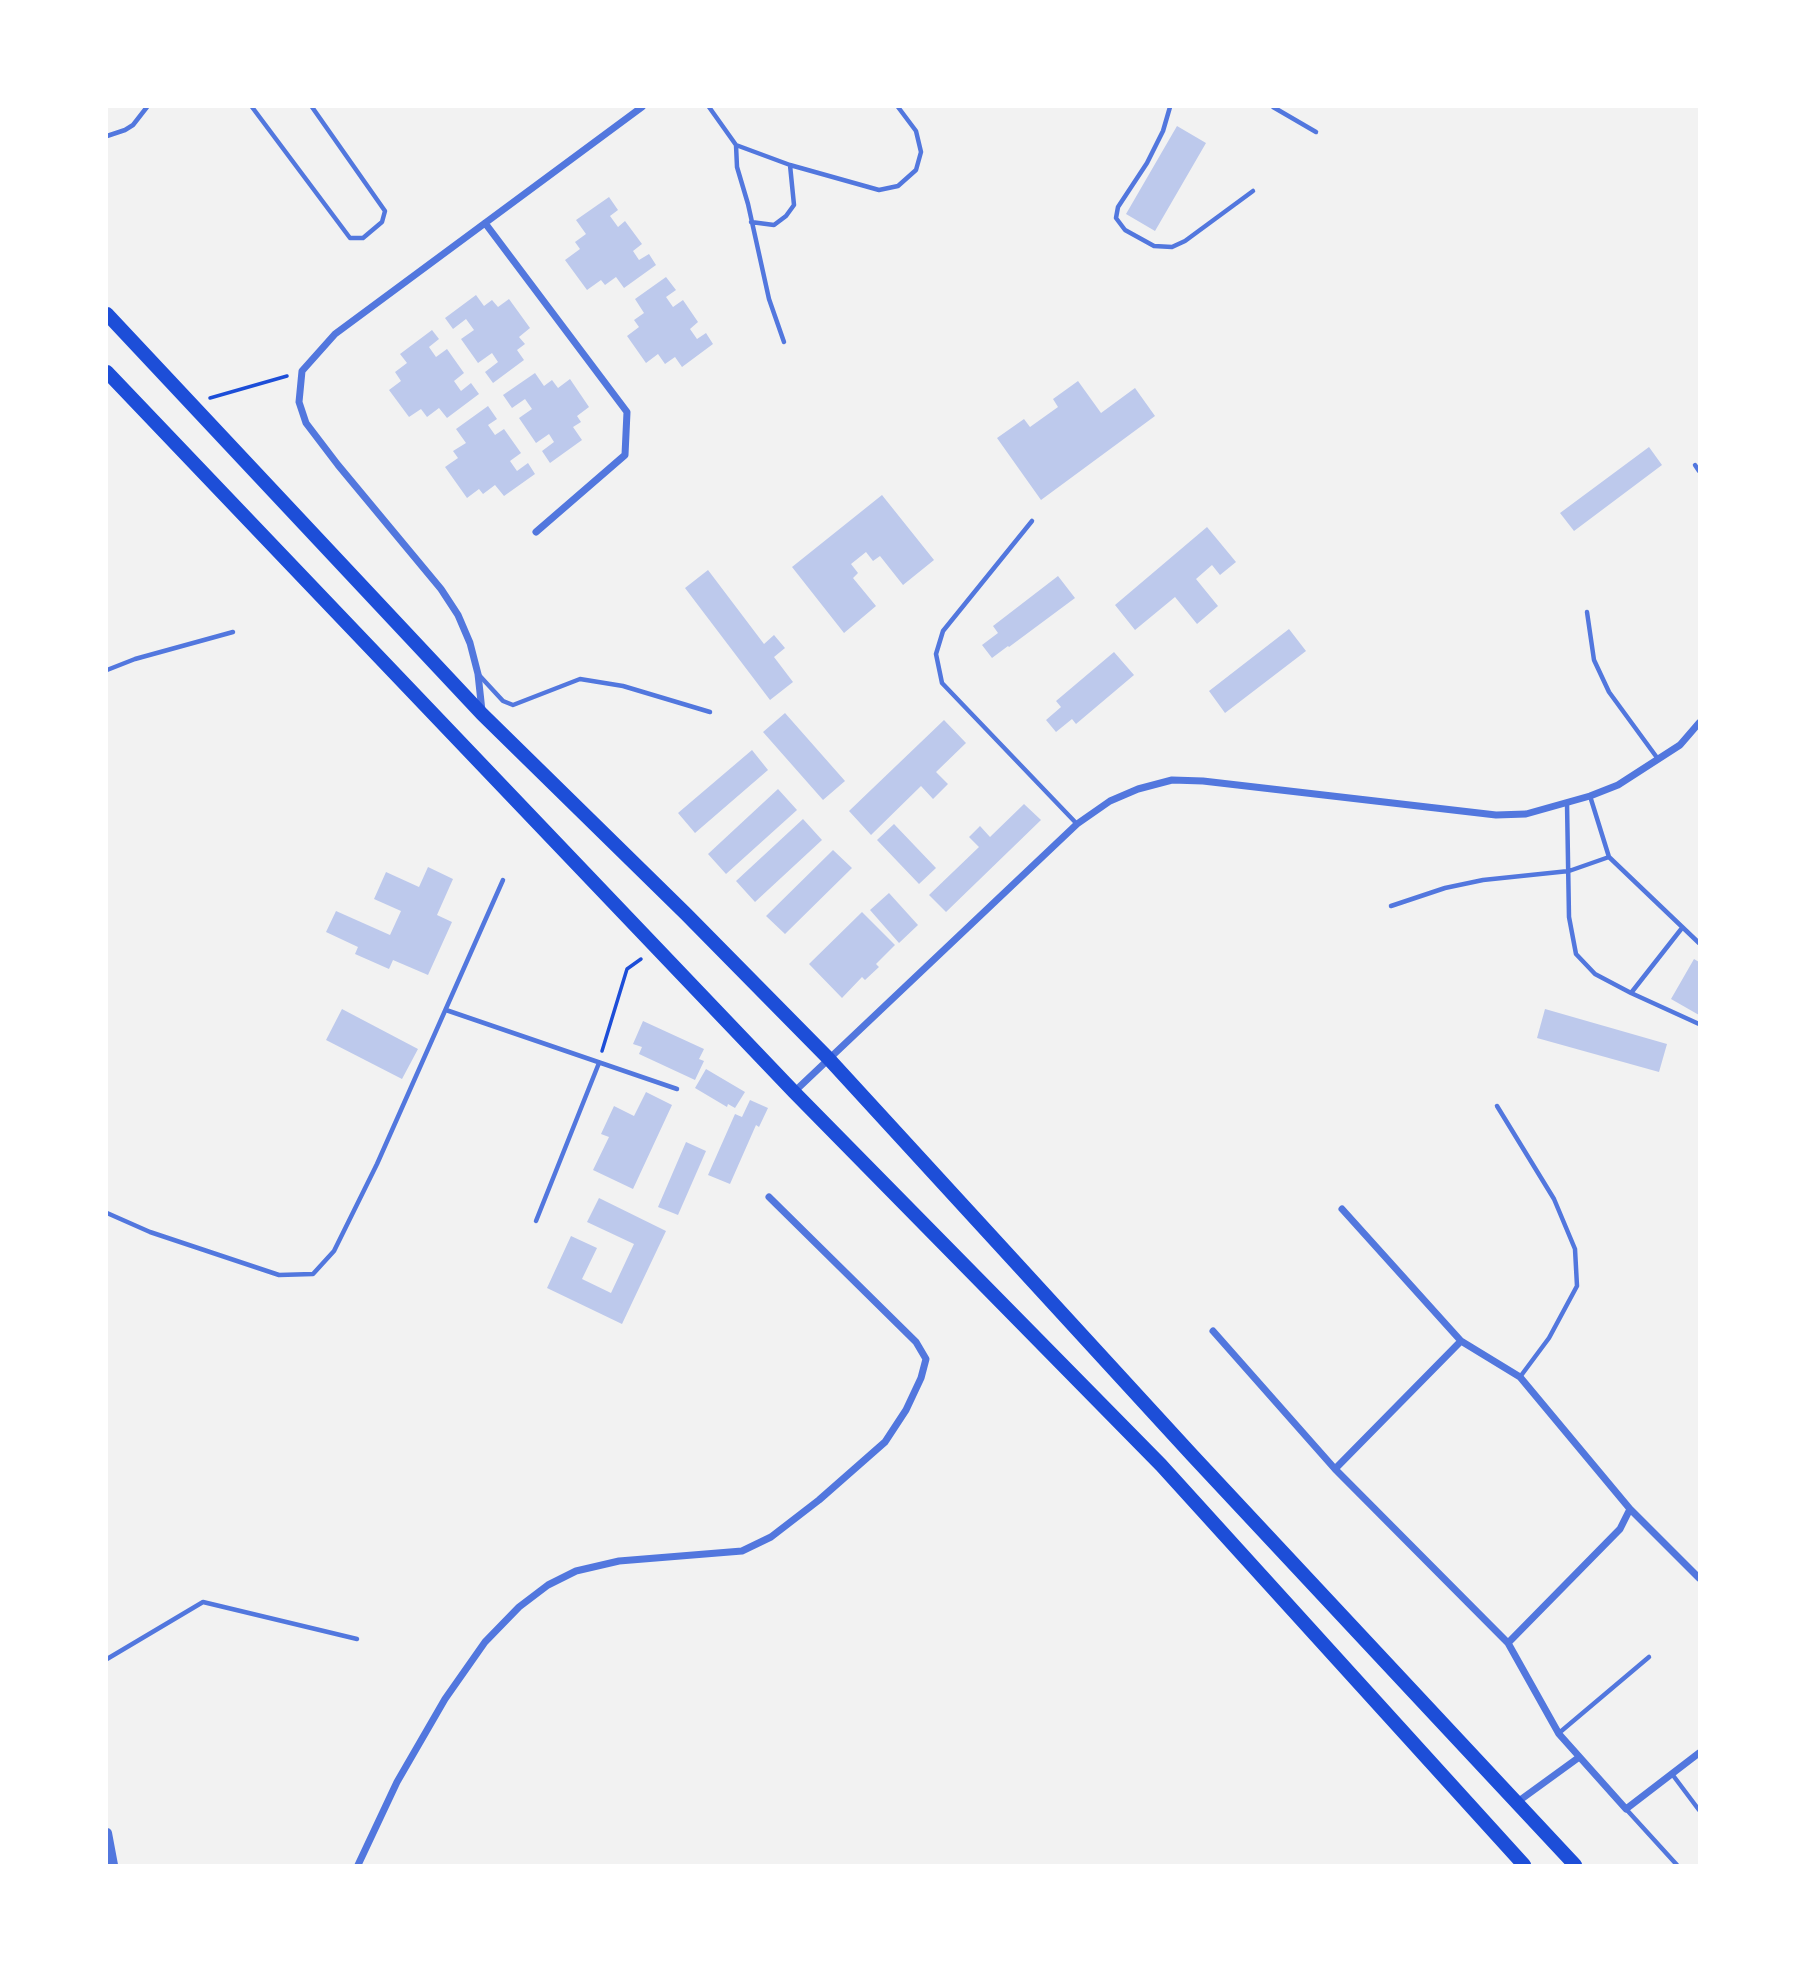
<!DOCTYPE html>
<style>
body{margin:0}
#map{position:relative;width:1806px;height:1972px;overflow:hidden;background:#f2f2f2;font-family:Jost,sans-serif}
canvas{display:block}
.frame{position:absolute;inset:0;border:108px solid #fff;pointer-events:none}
</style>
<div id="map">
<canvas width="1806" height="1972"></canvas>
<div class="frame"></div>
</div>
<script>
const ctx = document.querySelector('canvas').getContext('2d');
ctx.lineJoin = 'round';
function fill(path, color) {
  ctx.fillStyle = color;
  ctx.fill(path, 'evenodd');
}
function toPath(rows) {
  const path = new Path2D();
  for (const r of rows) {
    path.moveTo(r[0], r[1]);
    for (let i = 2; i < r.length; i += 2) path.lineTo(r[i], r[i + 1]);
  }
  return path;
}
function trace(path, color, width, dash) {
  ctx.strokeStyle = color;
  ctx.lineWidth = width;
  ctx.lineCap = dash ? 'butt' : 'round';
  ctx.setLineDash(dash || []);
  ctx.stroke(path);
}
const building = toPath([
 [1177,126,1206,143,1155,231,1126,214],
 [609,197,618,210,610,216,618,227,625,221,642,244,633,251,639,260,649,254,656,265,624,288,616,277,605,285,601,280,587,290,565,260,580,249,575,242,586,234,576,220],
 [666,277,676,290,666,297,673,307,683,300,698,322,690,329,697,339,706,333,713,344,682,367,675,357,665,364,658,354,646,363,627,336,639,327,634,320,644,313,635,299],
 [476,295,484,306,492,300,498,307,509,299,530,328,519,337,525,344,517,350,524,360,493,383,485,372,498,362,492,353,478,363,461,339,474,330,466,319,453,329,445,318],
 [432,330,439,339,429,347,436,357,447,349,464,373,454,381,461,391,471,383,479,394,447,418,439,408,427,417,421,409,409,417,389,390,401,381,395,372,407,363,400,354],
 [535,373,544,386,552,380,558,388,570,379,589,407,577,416,581,422,573,427,582,440,550,463,542,451,554,442,549,434,536,443,519,418,532,409,525,399,512,408,503,395],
 [1078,381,1101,413,1135,388,1155,416,1041,500,997,438,1024,419,1030,427,1058,407,1053,399],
 [488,406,497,419,488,425,495,435,504,429,521,453,510,461,517,471,528,463,535,474,504,496,495,485,483,494,479,489,467,498,445,467,458,458,453,451,466,443,456,429],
 [1649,447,1662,465,1574,531,1560,513],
 [882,495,934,560,903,585,880,556,873,561,866,552,851,564,858,573,853,578,876,606,844,633,792,567],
 [1207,527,1236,562,1220,575,1212,565,1196,579,1218,606,1197,624,1175,597,1135,630,1115,605],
 [708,570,764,644,774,635,785,648,774,657,793,682,770,700,685,588],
 [1058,576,1075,598,1009,647,1008,646,992,658,982,645,998,633,993,626],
 [1289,629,1306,651,1225,713,1209,691],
 [1114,652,1134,675,1076,724,1072,719,1056,732,1046,720,1061,707,1056,701],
 [785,713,845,781,823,800,763,732],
 [944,720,966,743,936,772,948,784,933,799,921,786,871,835,849,811],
 [752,750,768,770,695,833,678,813],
 [778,789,797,810,726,874,708,854],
 [1024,804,1041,820,946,912,929,895,979,847,969,837,980,826,990,837],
 [803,819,822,840,755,902,736,881],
 [894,824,936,868,919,884,877,840],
 [833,850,852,868,785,934,766,916],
 [428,867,453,879,437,915,452,922,428,975,393,960,389,969,355,954,358,947,326,932,336,911,390,935,401,911,374,899,386,872,419,887],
 [889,893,918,925,899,943,870,910],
 [862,912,895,945,876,964,879,967,865,980,862,977,842,998,809,964],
 [1694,959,1699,962,1699,1015,1671,999],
 [342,1009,418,1049,402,1079,326,1040],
 [1545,1009,1667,1044,1659,1072,1537,1038],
 [643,1021,704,1049,699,1059,704,1061,695,1080,639,1054,642,1047,633,1044],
 [706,1069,745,1092,735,1108,728,1104,727,1107,695,1088],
 [646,1092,672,1105,633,1189,593,1170,609,1137,601,1134,614,1106,634,1116],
 [750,1100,768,1108,759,1127,756,1125,730,1184,708,1175,735,1114,742,1117],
 [686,1142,706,1151,678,1215,658,1207],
 [599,1198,666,1231,622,1324,547,1288,571,1236,597,1248,582,1279,611,1293,634,1244,587,1222]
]);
const path = toPath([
 [210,398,287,376],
 [602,1051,627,969,641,959]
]);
const service = toPath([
 [252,107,350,238,363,238,382,222,385,211,312,107],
 [709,107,736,145,737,167,748,204,769,299,784,342],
 [1170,107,1163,131,1147,163,1118,207,1116,218,1125,230,1154,246,1172,247,1185,241,1253,191],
 [1273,107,1316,132],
 [107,136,125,130,133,125,147,107],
 [736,145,790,165,879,190,898,186,916,170,921,152,916,131,898,107],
 [751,222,774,225,786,216,794,205,790,165],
 [1695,465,1699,471],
 [1032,521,943,631,936,654,942,683,1077,824],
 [1587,612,1594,660,1609,692,1658,759],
 [107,670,135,659,233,632],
 [479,675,503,701,513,705,580,679,623,686,710,712],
 [1590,796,1609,857,1699,943],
 [1567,803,1569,917,1576,954,1595,974,1631,993],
 [1391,906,1445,888,1483,880,1569,871,1609,857],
 [1682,928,1631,993,1699,1024],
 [446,1010,677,1089],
 [1497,1106,1554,1199,1575,1249,1577,1286,1549,1338,1520,1377],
 [107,1213,150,1232,279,1275,313,1274,334,1251,377,1164,503,880],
 [536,1221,599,1063],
 [107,1659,203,1602,357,1639],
 [1559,1733,1649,1657],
 [1672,1774,1699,1810],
 [1626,1809,1677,1865]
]);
const minor = toPath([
 [485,223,627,412,625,455,536,532],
 [482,711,478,674,470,643,458,615,441,589,338,465,306,423,299,402,302,371,335,334,642,107],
 [794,1092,1077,824,1110,801,1138,789,1172,780,1203,781,1496,815,1526,814,1590,796,1618,785,1680,745,1699,723],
 [1342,1209,1461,1341,1520,1377,1630,1509,1620,1529,1508,1643],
 [1213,1331,1335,1469,1508,1643,1559,1734,1626,1809,1699,1753],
 [1335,1469,1461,1341],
 [1630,1509,1699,1578],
 [1516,1803,1578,1758],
 [358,1865,397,1782,445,1699,485,1642,519,1607,548,1585,576,1571,619,1561,742,1551,771,1537,819,1500,885,1442,906,1410,921,1378,926,1359,916,1342,769,1197]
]);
const tertiary = toPath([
 [107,1833,113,1865]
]);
const trunk = toPath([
 [107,314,482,714,686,914,828,1058,1192,1455,1575,1865],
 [107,372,794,1092,1161,1465,1524,1865]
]);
fill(building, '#bdc9ec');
trace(path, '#1d4ed8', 3.5);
trace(service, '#5277de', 4.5);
trace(minor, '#5277de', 7);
trace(tertiary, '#5277de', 10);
trace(trunk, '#1d4ed8', 14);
</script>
